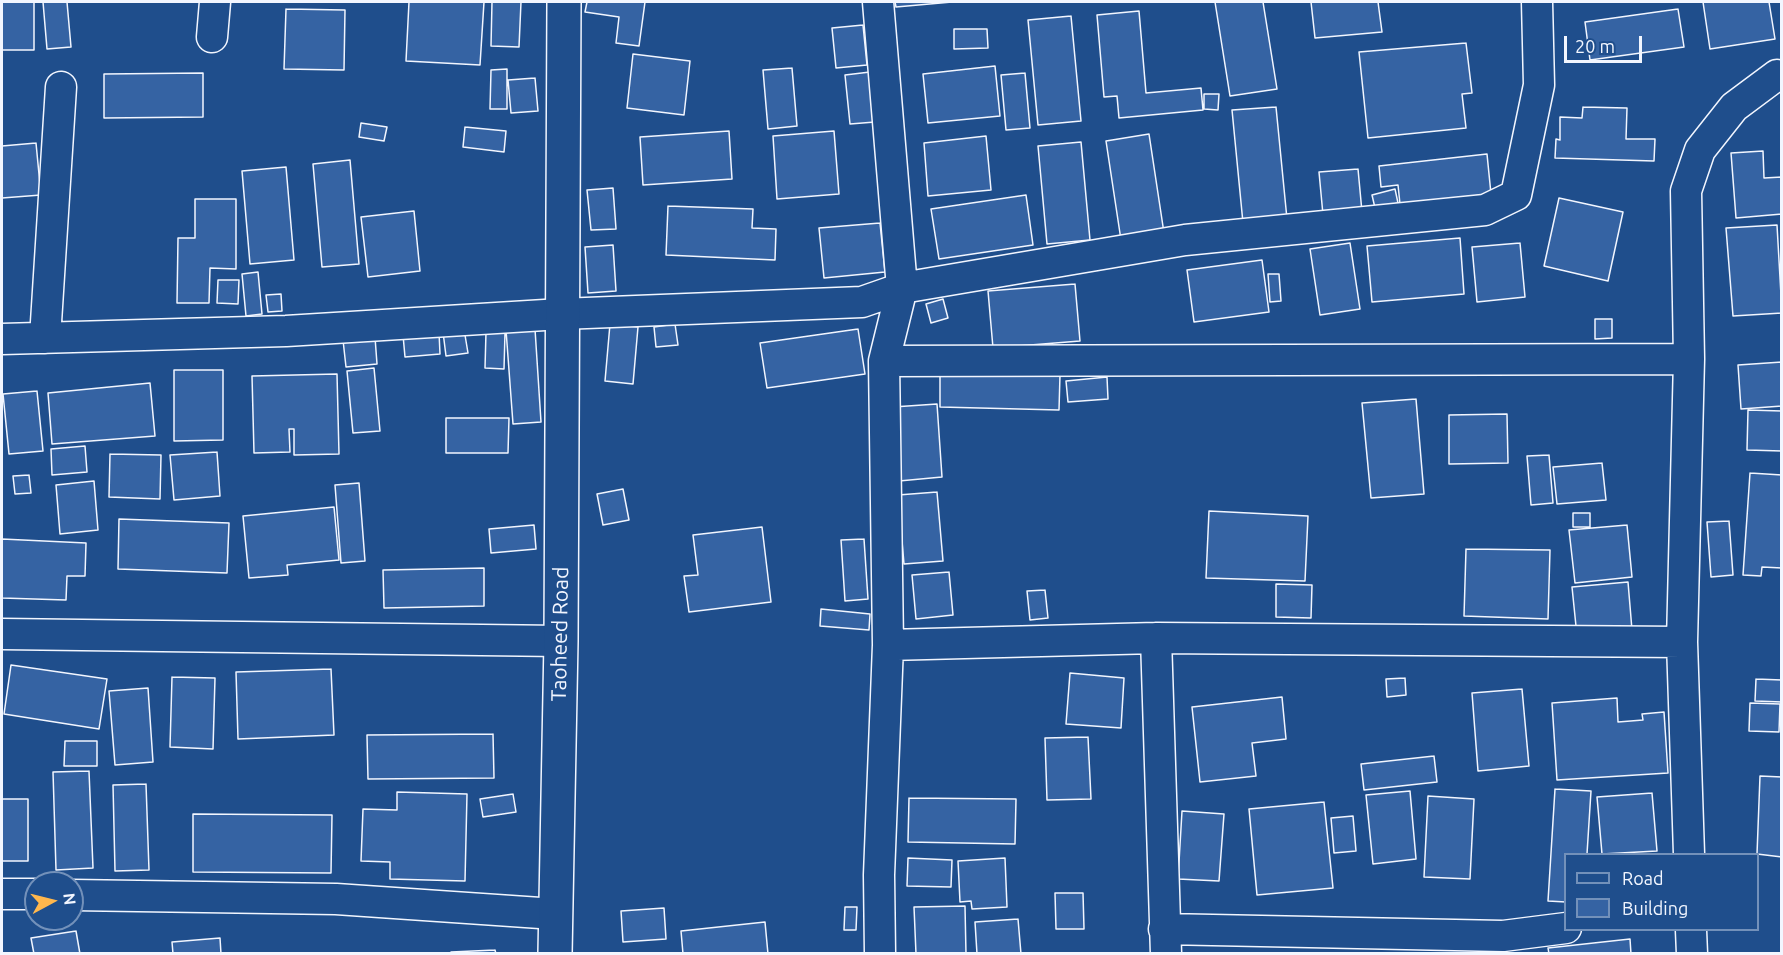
<!DOCTYPE html>
<style>
body{margin:0}
#map{position:relative;width:1783px;height:955px;overflow:hidden;background:#1f4e8c;font-family:Ubuntu,sans-serif}
canvas{display:block}
.frame{position:absolute;inset:0;border:3px solid #f2f6ff;pointer-events:none}
.legend{position:absolute;left:1564px;top:853px;width:195px;height:78px;box-sizing:border-box;background:#1f4e8c;border:2px solid #7391ba;margin:0;padding:8px 10px;list-style:none;font-size:18px;color:#f2f6ff}
.legend li{display:flex;align-items:center;gap:12px;height:30px}
.legend b{width:30px;border:2px solid #7391ba}
.north{position:absolute;left:24px;top:871px;width:60px;height:60px;box-sizing:border-box;background:#1f4e8c;border:2px solid #7391ba;border-radius:50%;rotate:83deg;font-size:16px;font-weight:700;line-height:24px;text-align:center;color:#f2f6ff}
.north::after{content:'';display:block;margin:auto;width:21px;height:27px;background:#ffb74d;clip-path:polygon(50% 0,100% 100%,50% 72%,0 100%)}
.scale{position:absolute;left:1564px;top:36px;width:78px;height:27px;box-sizing:border-box;border:3px solid #f2f6ff;border-top:0;padding-left:8px;font-size:18px;line-height:21px;white-space:nowrap;color:#f2f6ff;-webkit-text-stroke:4px #1f4e8c;paint-order:stroke}
</style>
<div id="map">
<canvas width="1783" height="955"></canvas>
<div class="frame"></div>
<ul class="legend">
<li><b style="height:8px;background:#1f4e8c"></b>Road</li>
<li><b style="height:16px;background:#3563a3"></b>Building</li>
</ul>
<div class="north">N</div>
<div class="scale">20 m</div>
</div>
<script>
const ctx = document.querySelector('canvas').getContext('2d');
ctx.lineJoin = 'round';
function fill(path, color) {
  ctx.fillStyle = color;
  ctx.fill(path, 'evenodd');
}
function toPath(rows) {
  const path = new Path2D();
  for (const r of rows) {
    path.moveTo(r[0], r[1]);
    for (let i = 2; i < r.length; i += 2) path.lineTo(r[i], r[i + 1]);
  }
  return path;
}
function trace(path, color, width, dash) {
  ctx.strokeStyle = color;
  ctx.lineWidth = width;
  ctx.lineCap = dash ? 'butt' : 'round';
  ctx.setLineDash(dash || []);
  ctx.stroke(path);
}
function drawText(font, color, halo, rows, align = 'center') {
  ctx.font = font + ' Ubuntu,sans-serif';
  ctx.lineWidth = 4.5;
  ctx.setLineDash([]);
  ctx.textBaseline = 'middle';
  ctx.strokeStyle = halo;
  ctx.fillStyle = color;
  for (const [text, x, y, turn = 0] of rows) {
    ctx.save();
    ctx.translate(x, y);
    ctx.rotate((+turn || 0) * Math.PI / 180);
    ctx.textAlign = isNaN(turn) ? turn : align;
    if (halo) ctx.strokeText(text, 0, 0);
    ctx.fillText(text, 0, 0);
    ctx.restore();
  }
}
const building = toPath([
 [2,2,34,2,34,50,2,50,2,2],
 [43,2,67,2,71,47,47,49,43,2],
 [409,2,484,2,480,65,406,61,409,2],
 [492,2,521,2,519,47,491,46,492,2],
 [587,2,645,2,639,46,616,43,619,17,585,12,587,2],
 [895,2,952,2,896,7,895,2],
 [1215,2,1263,2,1277,89,1230,96,1215,2],
 [1311,2,1378,2,1382,32,1315,38,1311,2],
 [1703,2,1769,2,1775,39,1710,49,1703,2],
 [286,9,345,10,344,70,284,69,286,9],
 [1678,9,1684,47,1590,60,1585,22,1678,9],
 [1139,11,1146,93,1201,88,1203,110,1119,118,1117,96,1104,97,1097,15,1139,11],
 [1071,16,1081,121,1038,125,1028,20,1071,16],
 [863,25,867,65,836,68,832,28,863,25],
 [954,29,987,29,988,48,954,49,954,29],
 [1466,43,1472,93,1462,94,1466,128,1368,138,1359,52,1466,43],
 [633,54,690,61,684,115,627,108,633,54],
 [995,66,1000,116,928,123,923,74,995,66],
 [792,68,797,126,768,129,763,70,792,68],
 [507,69,507,109,490,109,491,70,507,69],
 [870,72,875,122,850,124,845,75,870,72],
 [203,73,203,117,104,118,104,74,203,73],
 [1025,73,1030,128,1006,130,1001,75,1025,73],
 [535,78,538,111,511,113,508,80,535,78],
 [1204,94,1219,94,1218,110,1204,109,1204,94],
 [1276,107,1287,219,1243,223,1232,110,1276,107],
 [1583,107,1627,108,1626,139,1655,139,1654,161,1555,158,1556,139,1560,140,1560,117,1582,118,1583,107],
 [361,123,387,127,384,141,359,137,361,123],
 [465,127,506,131,504,152,463,147,465,127],
 [729,131,732,179,643,185,640,137,729,131],
 [834,131,839,194,777,199,773,136,834,131],
 [1149,134,1164,233,1121,240,1106,141,1149,134],
 [986,136,991,190,928,196,924,143,986,136],
 [1081,142,1090,240,1047,244,1038,146,1081,142],
 [36,143,41,195,2,198,2,146,36,143],
 [1763,151,1764,178,1782,177,1782,214,1736,218,1731,153,1763,151],
 [1487,154,1491,194,1400,204,1398,185,1381,187,1379,166,1487,154],
 [350,160,359,264,322,267,313,164,350,160],
 [286,167,294,260,250,264,242,171,286,167],
 [1358,169,1362,212,1323,215,1319,172,1358,169],
 [613,188,616,229,591,230,587,190,613,188],
 [1395,189,1398,203,1375,208,1372,195,1395,189],
 [1026,195,1033,245,939,259,931,209,1026,195],
 [1559,198,1623,212,1608,281,1544,266,1559,198],
 [195,199,236,199,236,269,210,268,209,303,177,303,178,238,195,238,195,199],
 [668,206,753,209,752,228,776,229,775,260,666,255,668,206],
 [414,211,420,271,368,277,361,217,414,211],
 [880,223,885,272,824,278,819,228,880,223],
 [1777,225,1782,313,1733,316,1726,228,1777,225],
 [1460,238,1464,294,1372,302,1367,246,1460,238],
 [1350,243,1360,309,1320,315,1310,249,1350,243],
 [1520,243,1525,297,1477,302,1472,247,1520,243],
 [613,245,616,291,588,293,585,247,613,245],
 [1262,260,1269,312,1194,322,1187,270,1262,260],
 [258,272,262,314,246,316,242,274,258,272],
 [1268,274,1279,274,1281,301,1270,302,1268,274],
 [218,280,239,280,238,304,217,303,218,280],
 [1075,284,1080,341,993,348,988,291,1075,284],
 [281,294,282,311,268,312,266,295,281,294],
 [943,299,948,318,931,323,926,304,943,299],
 [1595,319,1612,319,1612,338,1595,339,1595,319],
 [610,324,638,327,633,384,605,381,610,324],
 [675,324,678,345,656,347,654,327,675,324],
 [464,329,468,353,446,356,443,332,464,329],
 [535,329,541,422,513,424,506,330,535,329],
 [858,329,865,374,767,388,760,343,858,329],
 [439,332,440,354,405,357,403,335,439,332],
 [486,332,505,333,504,369,485,368,486,332],
 [375,337,377,364,346,367,343,340,375,337],
 [1782,362,1782,406,1741,409,1738,365,1782,362],
 [374,368,380,431,353,433,347,371,374,368],
 [174,370,223,370,223,440,174,441,174,370],
 [337,374,339,454,294,455,294,429,289,429,290,452,254,453,252,376,337,374],
 [940,374,1060,375,1059,410,940,407,940,374],
 [1107,377,1108,399,1068,402,1066,381,1107,377],
 [150,383,155,436,52,444,48,393,150,383],
 [37,391,43,451,9,454,3,394,37,391],
 [1416,399,1424,494,1371,498,1362,403,1416,399],
 [937,404,942,477,899,481,893,407,937,404],
 [1748,410,1782,411,1782,451,1747,450,1748,410],
 [1507,414,1508,463,1449,464,1449,415,1507,414],
 [446,418,509,418,508,453,446,453,446,418],
 [85,446,87,472,52,475,51,449,85,446],
 [217,452,220,496,174,500,170,455,217,452],
 [110,454,161,455,160,499,109,497,110,454],
 [1549,455,1553,503,1531,505,1527,456,1549,455],
 [1602,463,1606,500,1557,504,1553,467,1602,463],
 [1750,473,1782,475,1782,568,1762,567,1761,576,1743,575,1750,473],
 [29,475,31,493,15,494,13,476,29,475],
 [94,481,98,530,60,534,56,485,94,481],
 [359,483,365,561,341,563,335,485,359,483],
 [623,489,629,520,603,525,597,494,623,489],
 [937,492,943,561,904,564,898,495,937,492],
 [334,507,339,560,287,565,288,575,249,578,243,516,334,507],
 [1209,511,1308,516,1305,581,1206,578,1209,511],
 [1573,513,1590,513,1590,527,1573,527,1573,513],
 [119,519,229,523,227,573,118,569,119,519],
 [1729,521,1733,575,1711,577,1707,522,1729,521],
 [534,525,536,549,491,553,489,529,534,525],
 [1627,525,1632,577,1575,583,1569,530,1627,525],
 [762,527,771,602,689,612,684,576,698,575,693,535,762,527],
 [2,539,86,543,85,576,67,576,66,600,2,598,2,539],
 [864,539,868,599,845,601,841,540,864,539],
 [1466,549,1550,550,1548,619,1464,616,1466,549],
 [484,568,484,606,384,608,383,570,484,568],
 [949,572,953,615,916,619,912,575,949,572],
 [1628,582,1632,630,1577,636,1572,587,1628,582],
 [1276,584,1312,585,1311,618,1276,617,1276,584],
 [1045,590,1048,618,1030,620,1027,591,1045,590],
 [821,609,870,614,869,630,820,626,821,609],
 [11,665,107,679,99,729,4,714,11,665],
 [331,669,334,735,238,739,236,672,331,669],
 [1070,673,1124,678,1121,728,1066,724,1070,673],
 [172,677,215,678,213,749,170,747,172,677],
 [1405,678,1406,695,1387,697,1386,679,1405,678],
 [1756,679,1782,680,1782,702,1755,701,1756,679],
 [148,688,153,762,115,765,109,691,148,688],
 [1522,689,1529,766,1478,771,1472,693,1522,689],
 [1282,697,1286,739,1252,743,1256,776,1200,782,1192,707,1282,697],
 [1617,698,1618,722,1643,720,1642,714,1664,712,1668,773,1557,780,1552,703,1617,698],
 [1750,703,1780,704,1779,732,1749,731,1750,703],
 [493,734,494,778,368,779,367,735,493,734],
 [1088,737,1091,799,1047,800,1045,738,1088,737],
 [65,741,97,741,97,766,64,766,65,741],
 [1434,756,1437,782,1364,790,1361,764,1434,756],
 [89,771,93,868,56,870,53,772,89,771],
 [1760,776,1782,777,1782,857,1757,854,1760,776],
 [146,784,149,870,115,871,113,785,146,784],
 [1555,789,1591,791,1587,854,1566,854,1566,902,1548,901,1555,789],
 [1410,791,1416,859,1373,864,1366,795,1410,791],
 [397,792,467,794,465,881,390,879,390,862,361,861,363,809,397,810,397,792],
 [1652,793,1657,851,1602,854,1597,797,1652,793],
 [513,794,516,812,483,817,480,799,513,794],
 [1428,796,1474,799,1470,879,1424,877,1428,796],
 [909,798,1016,799,1015,844,908,842,909,798],
 [2,799,28,799,28,861,2,861,2,799],
 [1324,802,1333,888,1257,895,1249,809,1324,802],
 [1182,811,1224,814,1219,881,1178,879,1182,811],
 [193,814,332,815,331,873,193,872,193,814],
 [1353,816,1356,851,1334,853,1331,818,1353,816],
 [908,858,952,860,951,887,907,886,908,858],
 [1005,858,1007,907,972,909,971,901,960,902,958,861,1005,858],
 [1055,893,1083,893,1084,929,1056,929,1055,893],
 [965,906,966,954,916,954,914,907,965,906],
 [845,907,857,907,856,930,844,930,845,907],
 [664,908,666,939,623,942,621,911,664,908],
 [1018,919,1021,954,977,954,975,922,1018,919],
 [765,922,768,954,683,954,681,931,765,922],
 [76,931,80,954,34,954,31,938,76,931],
 [220,938,221,954,173,954,172,942,220,938],
 [1630,939,1631,954,1549,954,1548,948,1630,939],
 [495,950,496,954,451,954,451,952,495,950]
]);
const minor = toPath([
 [878,2,902,288,884,361,888,645,879,875,880,954],
 [212,37,215,2],
 [45,338,61,87],
 [2,339,286,331,561,314,862,302,902,288,1185,240,1485,210,1516,195,1539,85,1537,2],
 [884,361,1689,359],
 [2,634,561,641],
 [1156,638,1166,954],
 [888,645,1156,638,1682,642],
 [1689,854,1682,642,1689,359,1686,191,1700,150,1734,107,1777,75],
 [2,894,36,894],
 [72,895,336,899,555,914],
 [1164,929,1503,936,1566,928],
 [1691,930,1692,954]
]);
const major = toPath([
 [555,954,561,641,564,2]
]);
const streetNames = [
 ["Taoheed Road",560,634,-89]
];
fill(building, '#3563a3');
trace(building, '#f2f6ff', 1.5);
trace(minor, '#f2f6ff', 33);
trace(major, '#f2f6ff', 36);
trace(minor, '#1f4e8c', 30);
trace(major, '#1f4e8c', 33);
drawText('21px', '#f2f6ff', '#1f4e8c', streetNames);
</script>
